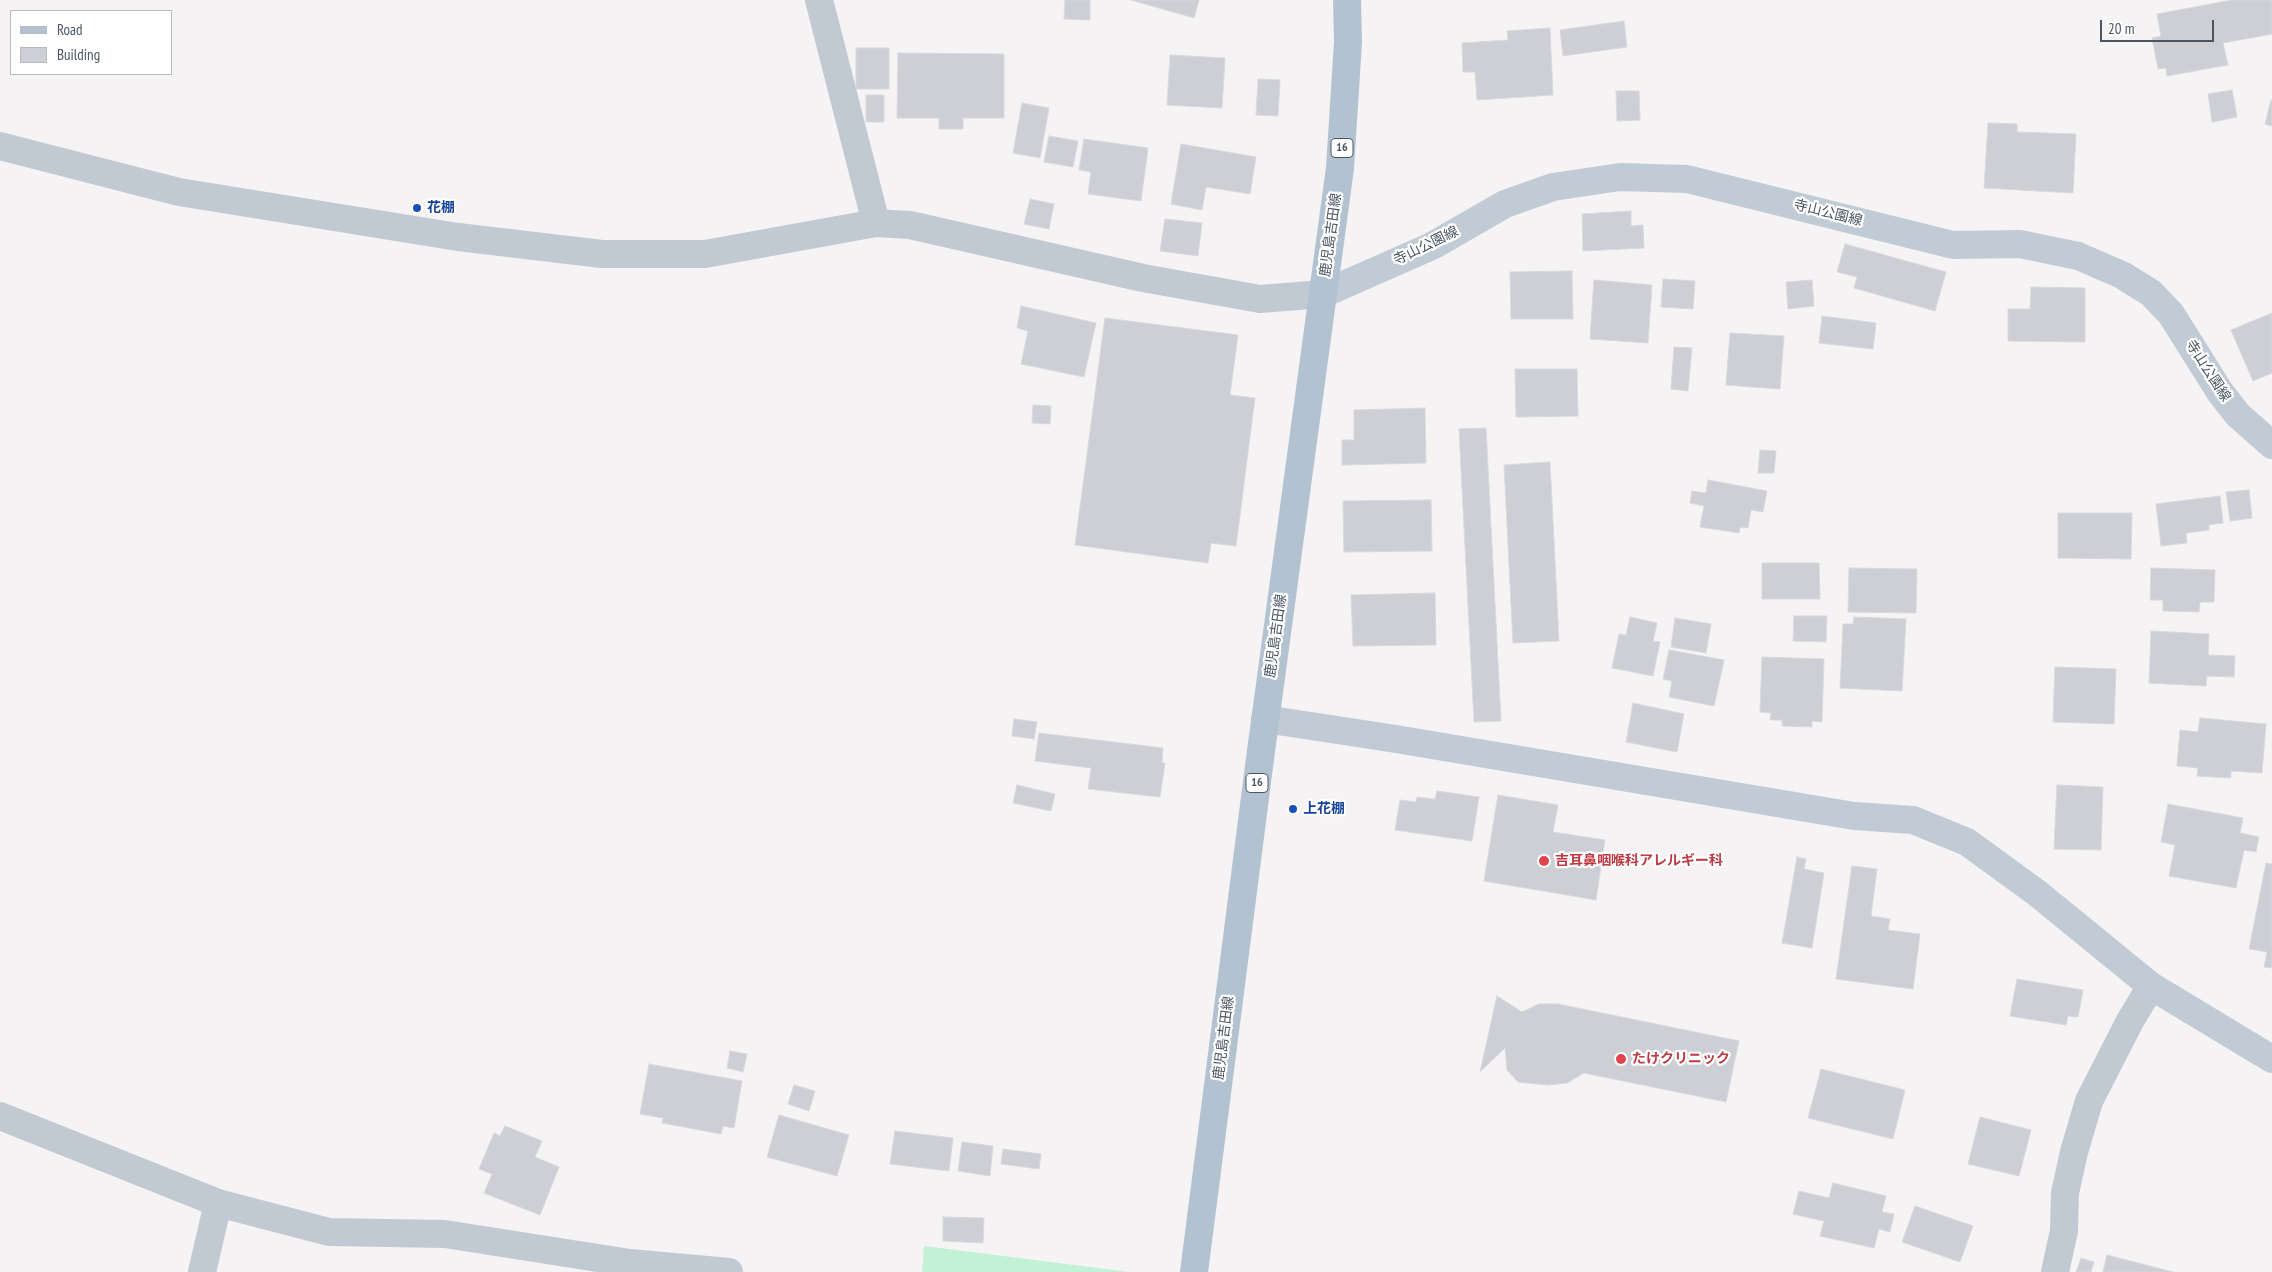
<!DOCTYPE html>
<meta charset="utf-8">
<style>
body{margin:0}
#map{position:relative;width:2272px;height:1272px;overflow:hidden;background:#f5f3f3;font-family:"PT Sans Narrow",sans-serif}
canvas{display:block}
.legend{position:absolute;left:10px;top:10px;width:162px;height:65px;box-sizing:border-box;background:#fff;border:1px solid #b7bbc0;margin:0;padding:6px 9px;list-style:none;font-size:15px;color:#4a5661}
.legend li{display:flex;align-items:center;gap:10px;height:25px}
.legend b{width:25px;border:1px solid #b7bbc0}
.scale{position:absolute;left:2100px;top:20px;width:114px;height:22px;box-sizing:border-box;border:2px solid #4a5661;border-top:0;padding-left:6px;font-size:15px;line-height:18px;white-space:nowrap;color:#4a5661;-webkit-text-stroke:4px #fff;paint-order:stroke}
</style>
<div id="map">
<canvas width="2272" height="1272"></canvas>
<ul class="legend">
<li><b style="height:6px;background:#b3c2d1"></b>Road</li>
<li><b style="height:14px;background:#cdcfd5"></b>Building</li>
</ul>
<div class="scale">20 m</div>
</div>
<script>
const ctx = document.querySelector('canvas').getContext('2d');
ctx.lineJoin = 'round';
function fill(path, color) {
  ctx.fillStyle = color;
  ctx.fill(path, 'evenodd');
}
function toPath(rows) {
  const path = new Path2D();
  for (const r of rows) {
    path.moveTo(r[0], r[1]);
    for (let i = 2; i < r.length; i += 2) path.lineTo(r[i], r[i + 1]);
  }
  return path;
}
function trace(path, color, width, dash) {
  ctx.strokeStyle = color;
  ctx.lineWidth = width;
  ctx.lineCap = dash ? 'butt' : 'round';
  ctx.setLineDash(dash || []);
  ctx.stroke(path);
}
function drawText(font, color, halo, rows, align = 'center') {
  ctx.font = font + ' "PT Sans Narrow","Noto Sans JP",sans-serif';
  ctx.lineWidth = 4.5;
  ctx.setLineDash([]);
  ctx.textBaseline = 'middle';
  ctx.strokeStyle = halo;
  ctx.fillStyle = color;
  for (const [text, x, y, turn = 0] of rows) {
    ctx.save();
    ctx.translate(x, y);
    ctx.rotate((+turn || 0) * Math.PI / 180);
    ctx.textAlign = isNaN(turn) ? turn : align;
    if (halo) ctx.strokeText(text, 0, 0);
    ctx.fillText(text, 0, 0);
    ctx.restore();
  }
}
const green = toPath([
 [924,1246,1129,1272,922,1272]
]);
const building = toPath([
 [1065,0,1090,0,1090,20,1064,19,1065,0],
 [1131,0,1199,0,1194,18,1131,0],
 [2232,0,2272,0,2272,34,2223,43,2228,65,2167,76,2166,68,2158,69,2152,38,2161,36,2157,14,2232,0],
 [1624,21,1627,47,1563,56,1560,30,1624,21],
 [1550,28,1553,95,1477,100,1475,72,1463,72,1462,43,1508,40,1507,31,1550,28],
 [856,48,889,48,889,89,856,89,856,48],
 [898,53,1004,54,1004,118,963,118,963,129,939,129,939,118,897,118,898,53],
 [1170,55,1225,58,1222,108,1167,105,1170,55],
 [1258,79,1280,80,1278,116,1256,115,1258,79],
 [2232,90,2237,117,2212,122,2208,94,2232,90],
 [1616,91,1639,91,1640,120,1617,121,1616,91],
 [866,95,884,95,884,122,866,122,866,95],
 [2271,100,2272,101,2272,126,2265,124,2271,100],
 [1022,103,1049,108,1040,158,1013,153,1022,103],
 [1988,123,2017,124,2017,132,2076,134,2073,193,1984,188,1988,123],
 [1049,136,1078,141,1073,167,1044,162,1049,136],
 [1084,139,1148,148,1141,201,1088,194,1091,172,1079,170,1084,139],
 [1181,144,1256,157,1250,194,1206,187,1202,210,1171,204,1181,144],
 [1030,199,1054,204,1049,229,1024,224,1030,199],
 [1631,211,1631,226,1643,225,1644,248,1583,251,1582,214,1631,211],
 [1165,219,1202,223,1198,256,1160,251,1165,219],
 [1845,244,1946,272,1935,311,1854,288,1857,277,1837,272,1845,244],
 [1572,271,1573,319,1511,319,1510,272,1572,271],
 [1663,279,1695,281,1693,309,1661,307,1663,279],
 [1594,280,1652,285,1648,343,1590,339,1594,280],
 [1812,280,1814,306,1788,309,1786,282,1812,280],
 [2031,287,2085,288,2085,342,2008,341,2008,309,2030,309,2031,287],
 [1021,306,1096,323,1084,377,1021,364,1028,331,1017,328,1021,306],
 [2272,313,2272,373,2253,381,2231,330,2272,313],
 [1822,316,1876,323,1873,349,1819,343,1822,316],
 [1105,318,1238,335,1230,395,1255,398,1236,546,1211,543,1208,563,1075,545,1105,318],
 [1730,333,1784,336,1780,389,1726,385,1730,333],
 [1674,347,1692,348,1688,391,1671,389,1674,347],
 [1515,369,1577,369,1578,416,1516,417,1515,369],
 [1033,405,1051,406,1050,424,1032,423,1033,405],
 [1425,408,1426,463,1342,465,1342,440,1354,440,1354,410,1425,408],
 [1486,428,1501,721,1474,722,1459,429,1486,428],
 [1760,450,1776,451,1774,473,1758,473,1760,450],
 [1550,462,1559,641,1513,643,1504,465,1550,462],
 [1708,480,1767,491,1763,512,1751,510,1748,528,1740,527,1739,533,1700,527,1704,506,1690,503,1692,491,1706,493,1708,480],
 [2249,490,2252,518,2230,521,2226,492,2249,490],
 [2220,496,2223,523,2209,525,2209,530,2186,533,2187,543,2161,546,2156,504,2220,496],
 [1431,500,1432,551,1344,552,1343,501,1431,500],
 [2058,513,2132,513,2131,559,2058,558,2058,513],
 [1762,563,1819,563,1820,599,1762,599,1762,563],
 [1849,568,1917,569,1916,613,1848,612,1849,568],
 [2151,568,2215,570,2214,602,2200,602,2199,612,2163,611,2163,600,2150,600,2151,568],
 [1435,593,1436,645,1353,646,1351,595,1435,593],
 [1794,616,1827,616,1826,642,1793,641,1794,616],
 [1630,617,1657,623,1653,641,1660,642,1653,676,1612,668,1619,634,1626,635,1630,617],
 [1854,617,1906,619,1902,691,1840,688,1843,624,1853,624,1854,617],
 [1675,618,1711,624,1706,653,1671,647,1675,618],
 [2151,631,2209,634,2208,655,2235,656,2234,677,2207,676,2206,686,2149,683,2151,631],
 [1669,650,1724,660,1714,706,1669,697,1672,681,1663,679,1669,650],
 [1762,657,1824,659,1822,722,1812,721,1812,727,1782,726,1782,720,1770,720,1771,713,1760,712,1762,657],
 [2055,667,2116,669,2114,724,2053,722,2055,667],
 [1633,703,1684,714,1677,752,1626,742,1633,703],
 [2200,718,2266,724,2262,773,2231,771,2231,778,2197,776,2198,768,2177,766,2180,730,2198,732,2200,718],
 [1014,719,1037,722,1034,739,1012,736,1014,719],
 [1039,733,1163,748,1162,763,1165,763,1160,797,1088,789,1091,768,1035,761,1039,733],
 [1017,785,1055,794,1051,811,1013,803,1017,785],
 [2057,785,2103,787,2101,850,2054,849,2057,785],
 [1437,791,1479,797,1472,841,1395,830,1400,800,1416,802,1417,797,1435,799,1437,791],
 [1498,795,1558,805,1553,832,1605,840,1596,900,1484,881,1498,795],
 [2168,804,2243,818,2240,833,2259,837,2256,852,2244,850,2236,888,2169,876,2175,845,2161,842,2168,804],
 [1797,857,1806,859,1804,869,1824,873,1812,948,1782,943,1797,857],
 [2266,863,2272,864,2272,968,2264,967,2267,952,2249,949,2266,863],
 [1852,866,1877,869,1871,916,1890,919,1888,930,1920,934,1913,989,1836,979,1852,866],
 [2017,979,2083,990,2078,1017,2068,1016,2066,1025,2010,1016,2017,979],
 [1497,996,1522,1012,1539,1004,1558,1004,1739,1041,1726,1102,1584,1073,1567,1083,1548,1085,1518,1082,1507,1070,1505,1048,1480,1072,1497,996],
 [730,1051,747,1054,743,1072,727,1068,730,1051],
 [649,1064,742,1081,734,1128,723,1126,721,1134,662,1123,663,1118,640,1114,649,1064],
 [1821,1069,1905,1090,1893,1139,1808,1118,1821,1069],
 [794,1085,815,1091,809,1111,788,1104,794,1085],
 [779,1115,849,1135,837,1176,767,1157,779,1115],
 [1980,1117,2031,1130,2019,1176,1968,1164,1980,1117],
 [505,1126,542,1141,535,1157,559,1167,540,1215,484,1193,492,1174,479,1169,494,1133,500,1136,505,1126],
 [895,1131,953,1138,949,1171,890,1164,895,1131],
 [962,1142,993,1146,990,1176,958,1171,962,1142],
 [1003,1149,1041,1154,1039,1169,1001,1164,1003,1149],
 [1833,1183,1886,1196,1882,1212,1894,1214,1890,1232,1879,1229,1874,1248,1820,1236,1824,1221,1793,1214,1799,1191,1829,1198,1833,1183],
 [1915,1206,1973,1226,1960,1262,1902,1242,1915,1206],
 [943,1217,984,1218,983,1243,943,1241,943,1217],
 [2107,1255,2173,1272,2103,1272,2107,1255],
 [2081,1258,2094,1262,2091,1272,2076,1272,2081,1258]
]);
const street = toPath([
 [819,0,876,223],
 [0,146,179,192,458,237,602,254,705,254,876,223,910,225,1143,278,1260,299,1323,294],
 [0,1116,218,1203,329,1232,445,1234,630,1263,729,1272],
 [202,1272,218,1203],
 [2055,1272,2064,1231,2065,1193,2074,1152,2089,1101,2130,1021,2151,986]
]);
const secondary = toPath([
 [1323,294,1432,246,1505,204,1553,187,1620,177,1687,179,1953,245,2020,244,2078,256,2122,275,2151,293,2171,314,2220,392,2238,415,2272,445],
 [1265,719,1396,739,1854,816,1913,820,1967,842,2037,893,2151,986,2272,1059]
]);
const primary = toPath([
 [1194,1272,1261,751,1340,168,1348,42,1347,0]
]);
const markers = [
 [417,208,5,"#1a4fb4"],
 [1293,809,5,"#1a4fb4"],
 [1544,861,6,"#e0444e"],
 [1621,1059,6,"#e0444e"]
];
const shields = [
 [1342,148,22],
 [1257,783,22]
];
const shieldNames = [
 ["16",1342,148],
 ["16",1257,783]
];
const transitNames = [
 ["花棚",427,208],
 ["上花棚",1303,809]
];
const streetNames = [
 ["寺山公園線",1828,213,14],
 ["鹿児島吉田線",1331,235,-82],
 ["寺山公園線",1426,246,-26],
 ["寺山公園線",2208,371,57],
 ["鹿児島吉田線",1276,636,-82],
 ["鹿児島吉田線",1224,1038,-83]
];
const healthNames = [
 ["吉耳鼻咽喉科アレルギー科",1555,861],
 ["たけクリニック",1632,1059]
];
fill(green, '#c3f1d5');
fill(building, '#cdcfd5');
trace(building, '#d7d9de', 1);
trace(street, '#c1cad2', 28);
trace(secondary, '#c1cbd6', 28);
trace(primary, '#b3c2d1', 28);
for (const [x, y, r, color] of markers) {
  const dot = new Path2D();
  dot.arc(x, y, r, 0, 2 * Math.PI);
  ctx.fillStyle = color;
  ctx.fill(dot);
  trace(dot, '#fff', 2);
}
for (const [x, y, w] of shields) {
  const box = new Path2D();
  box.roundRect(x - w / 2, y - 9.5, w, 19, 4);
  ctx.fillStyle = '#fff';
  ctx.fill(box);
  trace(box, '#4a5661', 1);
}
drawText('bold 12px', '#4a5661', null, shieldNames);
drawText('bold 14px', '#164399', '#fff', transitNames, 'left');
drawText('14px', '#4a5661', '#fff', streetNames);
drawText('bold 14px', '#be3a42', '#fff', healthNames, 'left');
</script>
